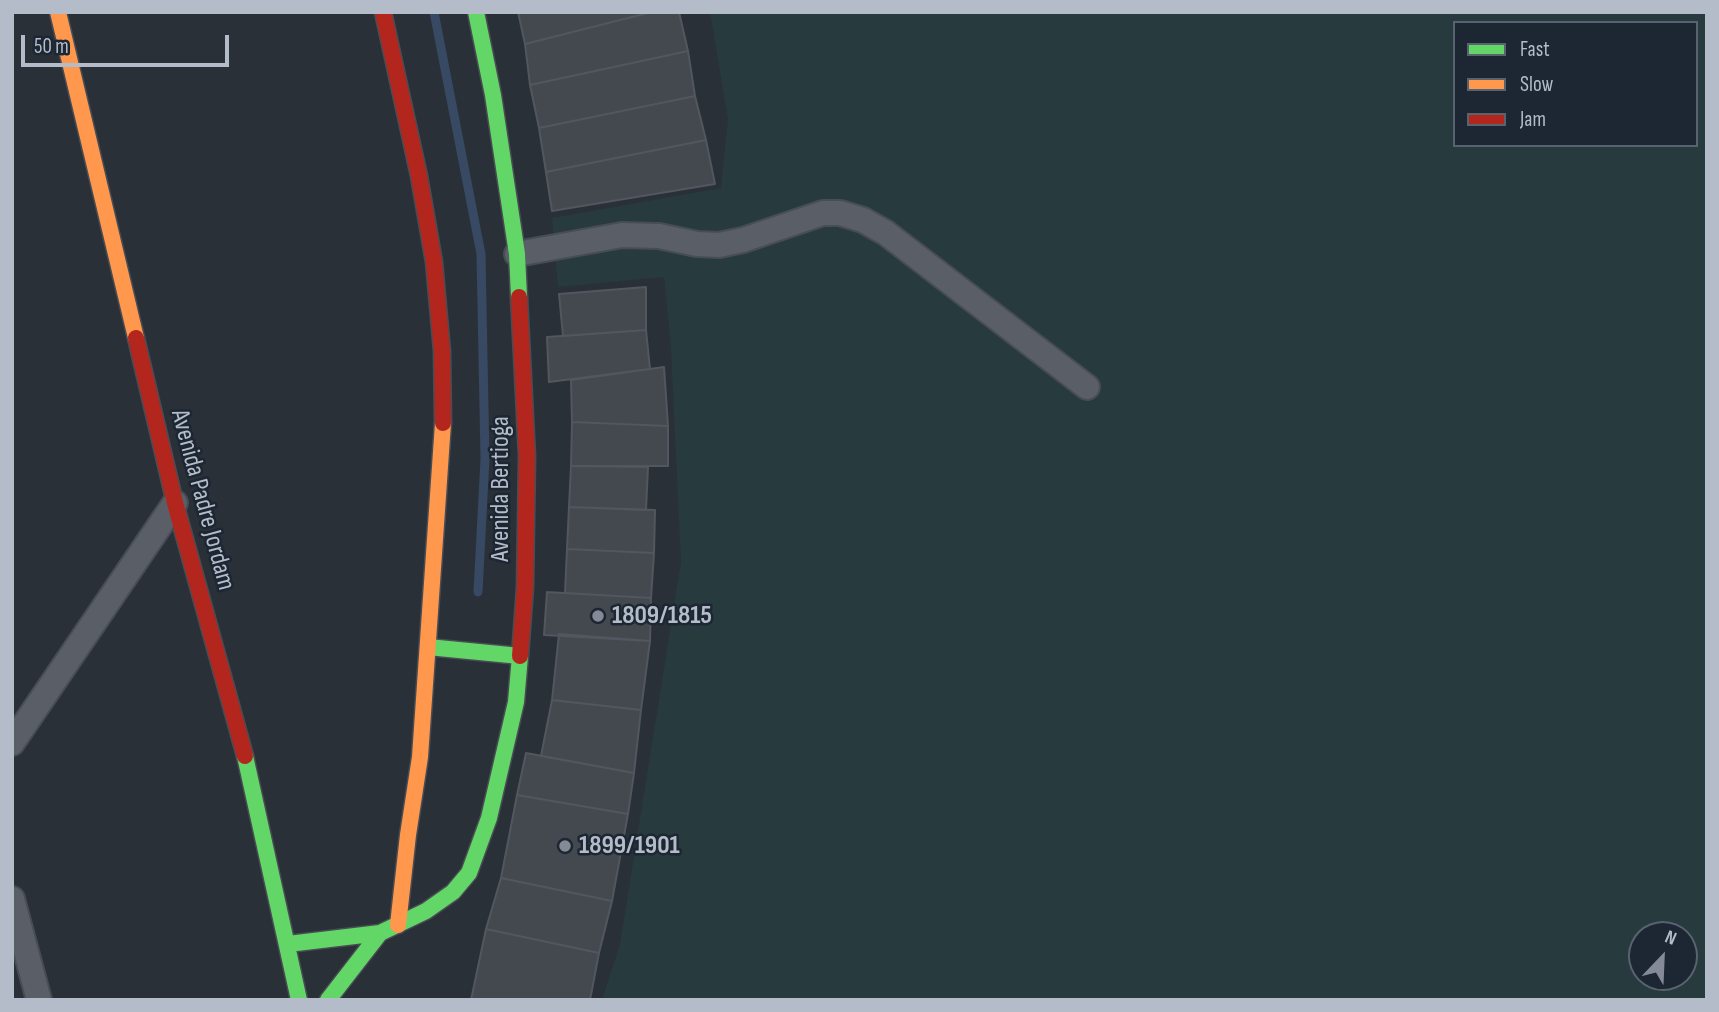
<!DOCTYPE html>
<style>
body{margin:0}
#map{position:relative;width:1719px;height:1012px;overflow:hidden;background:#2a3038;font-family:"Sofia Sans Condensed",sans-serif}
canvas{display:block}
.frame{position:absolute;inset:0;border:14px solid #b4bcc9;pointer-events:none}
.legend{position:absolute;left:1453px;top:21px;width:245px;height:126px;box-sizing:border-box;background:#1d2633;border:2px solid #59626f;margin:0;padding:9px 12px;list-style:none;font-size:21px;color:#b4bcc9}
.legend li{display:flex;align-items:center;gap:14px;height:35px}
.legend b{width:35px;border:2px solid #59626f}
.north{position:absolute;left:1628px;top:921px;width:70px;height:70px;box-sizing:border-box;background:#1d2633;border:2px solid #59626f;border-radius:50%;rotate:23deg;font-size:19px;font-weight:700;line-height:28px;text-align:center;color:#b4bcc9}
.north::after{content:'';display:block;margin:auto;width:24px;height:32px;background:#848b96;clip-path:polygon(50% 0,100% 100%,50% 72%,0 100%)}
.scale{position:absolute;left:21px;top:35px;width:208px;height:32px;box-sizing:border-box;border:4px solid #b4bcc9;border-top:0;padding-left:9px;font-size:21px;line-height:24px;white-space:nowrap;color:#b4bcc9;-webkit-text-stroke:5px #1d2633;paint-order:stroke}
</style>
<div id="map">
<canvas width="1719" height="1012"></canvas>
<div class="frame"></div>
<ul class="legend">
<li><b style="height:9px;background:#63d668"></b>Fast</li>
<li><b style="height:9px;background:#ff974d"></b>Slow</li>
<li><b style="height:9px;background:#b3261e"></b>Jam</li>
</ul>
<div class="north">N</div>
<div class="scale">50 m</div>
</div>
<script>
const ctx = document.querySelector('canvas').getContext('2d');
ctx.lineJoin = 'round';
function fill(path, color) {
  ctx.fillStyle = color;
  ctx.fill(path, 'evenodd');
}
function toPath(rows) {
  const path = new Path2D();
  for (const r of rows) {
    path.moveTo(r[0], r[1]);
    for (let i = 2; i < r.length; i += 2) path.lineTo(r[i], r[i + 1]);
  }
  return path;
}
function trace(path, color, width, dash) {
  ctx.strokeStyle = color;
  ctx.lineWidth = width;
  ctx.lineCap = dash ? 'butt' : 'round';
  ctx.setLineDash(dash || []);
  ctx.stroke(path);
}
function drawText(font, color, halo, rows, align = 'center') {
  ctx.font = font + ' "Sofia Sans Condensed",sans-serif';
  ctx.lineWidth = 5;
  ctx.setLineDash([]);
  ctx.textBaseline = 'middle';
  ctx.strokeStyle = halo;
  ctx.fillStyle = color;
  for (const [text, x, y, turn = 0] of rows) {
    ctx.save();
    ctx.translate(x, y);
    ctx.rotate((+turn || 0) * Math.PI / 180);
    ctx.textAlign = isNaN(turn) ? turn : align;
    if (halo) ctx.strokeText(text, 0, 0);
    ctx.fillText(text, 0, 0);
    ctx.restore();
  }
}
const green = toPath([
 [710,12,1707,12,1707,1000,602,1000,620,944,681,562,671,349,664,277,558,287,552,218,721,188,728,119],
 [1455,23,1696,23,1696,145,1455,145],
 [1642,935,1684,935,1684,977,1642,977]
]);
const stream = toPath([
 [434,12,481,254,485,459,478,592]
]);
const building = toPath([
 [518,12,652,12,525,44,518,12],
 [652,12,679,12,688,51,530,85,525,44,652,12],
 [688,51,695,96,539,128,530,85,688,51],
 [695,96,706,140,546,172,539,128,695,96],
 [706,140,715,184,552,211,546,172,706,140],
 [646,287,646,330,563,336,559,294,646,287],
 [646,330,650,369,549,382,547,337,646,330],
 [664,367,668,426,572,422,571,380,664,367],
 [572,422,668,426,668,466,571,466,572,422],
 [571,466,648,467,646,510,569,507,571,466],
 [569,507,655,510,654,553,567,549,569,507],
 [567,549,654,553,651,598,565,593,567,549],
 [547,592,651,598,650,641,544,635,547,592],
 [559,634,650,641,641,710,552,700,559,634],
 [552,700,641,710,634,773,541,756,552,700],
 [526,753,634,773,628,814,517,795,526,753],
 [517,795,628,814,612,901,501,878,517,795],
 [501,878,612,901,599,953,486,929,501,878],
 [486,929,599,953,590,1000,471,1000,486,929]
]);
const street = toPath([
 [517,254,622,235,659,236,697,244,719,245,743,240,823,213,840,213,863,220,886,233,1087,387],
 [12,743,175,503],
 [12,899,39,1000]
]);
const fast = toPath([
 [476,12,493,95,517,254,519,297],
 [428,647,520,656],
 [245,756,299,1000],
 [288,944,380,933,426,911,453,892,469,873,489,818,516,702,520,656],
 [328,1000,380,933]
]);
const slow = toPath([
 [58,12,136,338],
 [398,925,408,835,420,757,443,423]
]);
const jam = toPath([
 [383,12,419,176,434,262,442,351,443,423],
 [519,297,527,456,525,587,520,656],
 [136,338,175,503,245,756]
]);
const markers = [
 [598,616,7,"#848b96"],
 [565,846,7,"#848b96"]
];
const streetNames = [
 ["Avenida Bertioga",501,489,-90],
 ["Avenida Padre Jordam",202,500,75]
];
const poiNames = [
 ["1809/1815",612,616],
 ["1899/1901",579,846]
];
fill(green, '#273a3e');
trace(stream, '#384963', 9);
fill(building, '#444950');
trace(building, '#52575f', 2);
trace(street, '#484c53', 28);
trace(fast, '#484c53', 19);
trace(slow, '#484c53', 19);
trace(jam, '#484c53', 19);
trace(street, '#5a5e66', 24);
trace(fast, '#63d668', 16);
trace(slow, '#ff974d', 16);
trace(jam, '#b3261e', 16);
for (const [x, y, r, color] of markers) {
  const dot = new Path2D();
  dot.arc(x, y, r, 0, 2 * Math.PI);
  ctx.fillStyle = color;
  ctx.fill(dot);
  trace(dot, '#1d2633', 2.5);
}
drawText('26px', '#b4bcc9', '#1d2633', streetNames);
drawText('bold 26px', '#b4bcc9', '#1d2633', poiNames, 'left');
</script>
